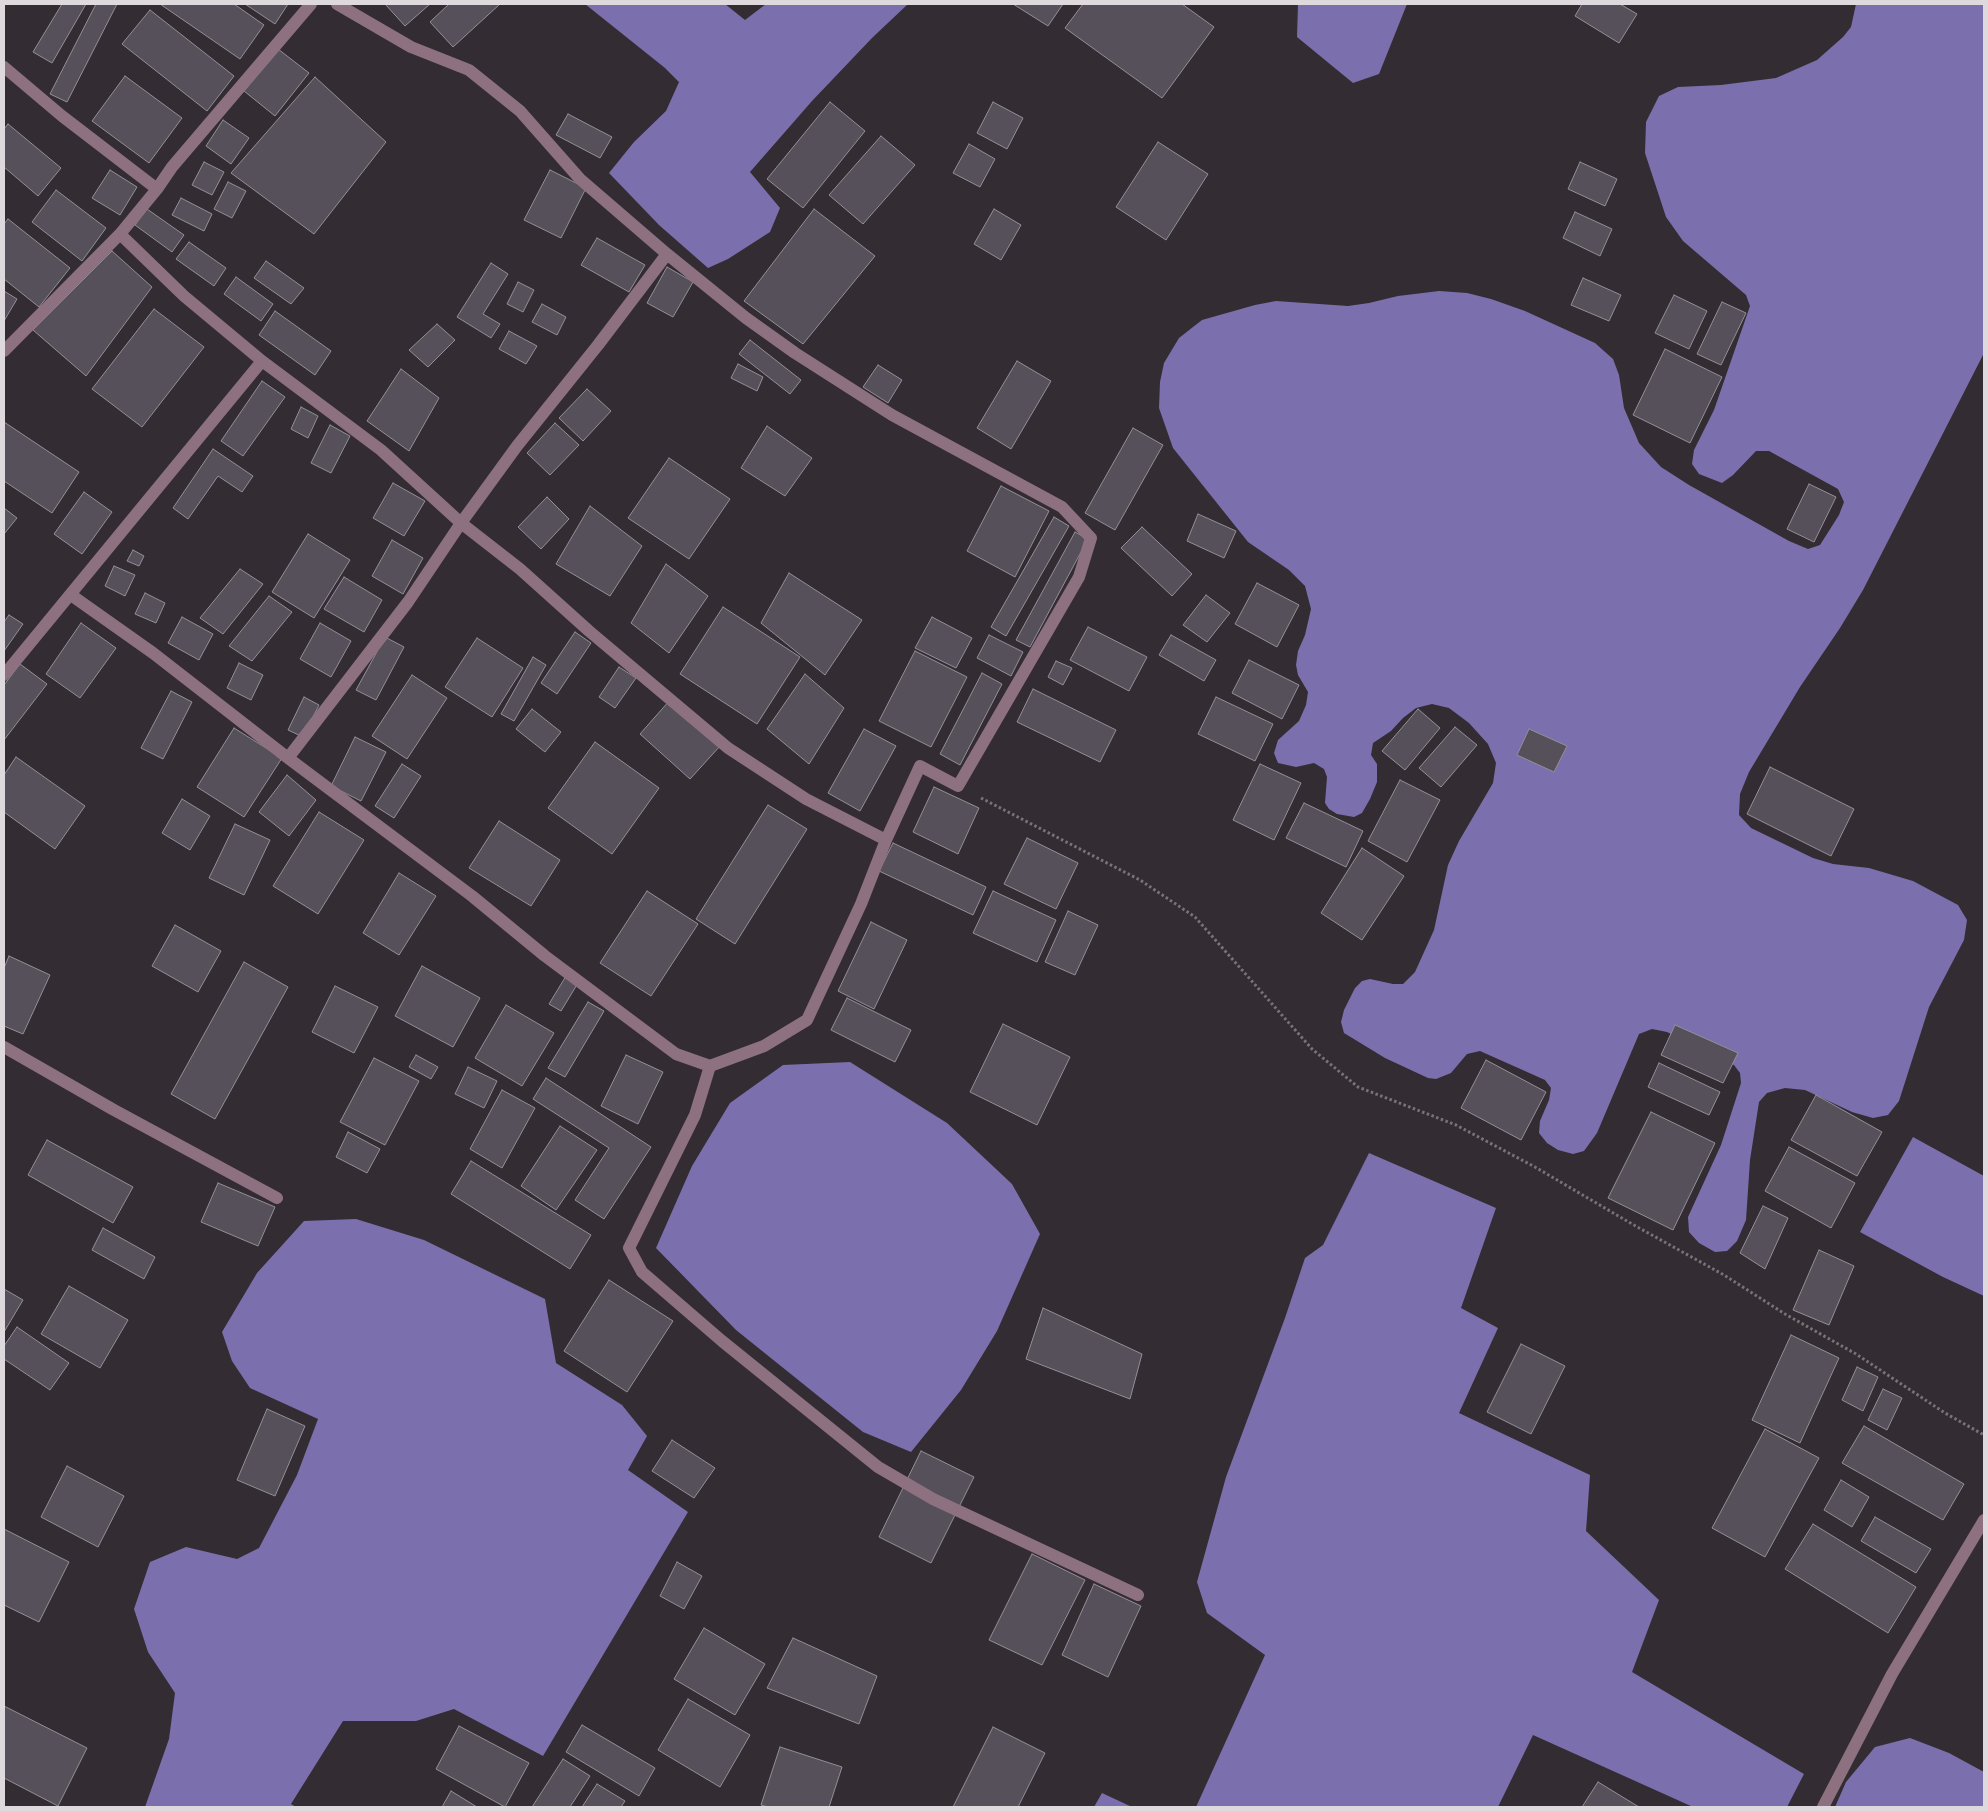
<!DOCTYPE html>
<style>
body{margin:0}
#map{position:relative;width:1988px;height:1811px;overflow:hidden;background:#332c32;font-family:"Libre Baskerville",serif}
canvas{display:block}
.frame{position:absolute;inset:0;border:5px solid #ddd9dd;pointer-events:none}
</style>
<div id="map">
<canvas width="1988" height="1811"></canvas>
<div class="frame"></div>
</div>
<script>
const ctx = document.querySelector('canvas').getContext('2d');
ctx.lineJoin = 'round';
function fill(path, color) {
  ctx.fillStyle = color;
  ctx.fill(path, 'evenodd');
}
function toPath(rows) {
  const path = new Path2D();
  for (const r of rows) {
    path.moveTo(r[0], r[1]);
    for (let i = 2; i < r.length; i += 2) path.lineTo(r[i], r[i + 1]);
  }
  return path;
}
function trace(path, color, width, dash) {
  ctx.strokeStyle = color;
  ctx.lineWidth = width;
  ctx.lineCap = dash ? 'butt' : 'round';
  ctx.setLineDash(dash || []);
  ctx.stroke(path);
}
const water = toPath([
 [585,4,725,4,745,20,766,4,908,4,872,38,812,101,750,172,780,208,770,232,728,259,708,268,659,225,609,173,634,142,666,111,679,82,665,68],
 [1298,4,1407,4,1379,74,1353,83,1297,37],
 [1856,4,1984,4,1984,353,1863,590,1840,628,1800,687,1749,772,1740,794,1739,815,1751,828,1813,858,1833,864,1869,868,1913,881,1958,905,1967,920,1964,940,1929,1007,1899,1101,1888,1115,1873,1118,1852,1112,1805,1090,1785,1088,1767,1093,1759,1102,1750,1160,1746,1220,1737,1241,1727,1251,1715,1252,1699,1243,1689,1232,1688,1217,1721,1145,1741,1083,1740,1073,1734,1065,1667,1032,1652,1029,1639,1034,1597,1133,1584,1151,1573,1154,1558,1150,1547,1143,1539,1133,1540,1121,1549,1100,1551,1088,1545,1080,1480,1051,1467,1054,1451,1073,1436,1079,1428,1078,1385,1058,1344,1033,1341,1022,1344,1010,1355,988,1362,981,1370,979,1393,984,1403,984,1415,972,1434,930,1448,865,1459,841,1493,783,1496,763,1488,744,1469,723,1449,708,1432,704,1416,708,1403,718,1391,731,1373,743,1371,755,1377,764,1377,782,1370,799,1362,813,1354,817,1337,814,1329,809,1325,803,1327,777,1324,769,1314,763,1296,767,1278,763,1274,753,1278,740,1299,721,1306,705,1308,692,1298,675,1296,665,1298,651,1305,635,1311,609,1305,586,1289,570,1248,542,1173,448,1159,408,1160,382,1164,363,1179,338,1202,320,1255,305,1276,301,1348,306,1369,303,1398,296,1439,291,1467,293,1491,299,1525,311,1595,343,1613,359,1619,375,1624,408,1639,443,1661,467,1689,485,1789,541,1808,549,1820,545,1839,515,1844,502,1838,489,1769,451,1756,451,1733,475,1722,483,1699,474,1692,464,1694,450,1714,410,1750,306,1746,295,1683,241,1666,217,1645,153,1646,122,1659,96,1678,87,1721,85,1776,78,1817,60,1843,37,1851,27],
 [850,1062,947,1123,1012,1184,1040,1234,997,1331,961,1390,911,1452,863,1432,736,1330,656,1248,692,1166,730,1103,783,1065],
 [1913,1137,1984,1176,1984,1296,1943,1277,1860,1232],
 [1369,1153,1496,1208,1461,1308,1498,1328,1459,1413,1590,1475,1586,1531,1659,1600,1632,1672,1804,1774,1787,1807,1693,1807,1533,1735,1498,1807,1196,1807,1265,1655,1207,1613,1197,1582,1226,1477,1285,1318,1305,1258,1323,1245],
 [356,1219,424,1240,545,1299,556,1363,622,1405,647,1436,628,1470,688,1512,543,1756,454,1709,416,1721,343,1721,291,1804,296,1807,145,1807,169,1739,175,1693,148,1652,134,1609,150,1562,186,1547,237,1559,259,1548,297,1475,318,1419,250,1388,232,1361,222,1332,257,1273,304,1221],
 [1910,1738,1949,1753,1984,1772,1984,1807,1835,1807,1846,1782,1875,1747],
 [1102,1793,1132,1807,1094,1807]
]);
const building = toPath([
 [62,4,86,4,52,63,33,52,62,4],
 [96,4,117,4,67,102,50,94,96,4],
 [160,4,234,4,264,25,240,59,160,4],
 [245,4,288,4,275,24,245,4],
 [385,4,430,4,405,26,385,4],
 [449,4,500,4,453,47,430,22,449,4],
 [1013,4,1063,4,1048,26,1013,4],
 [1083,4,1182,4,1214,27,1162,98,1065,28,1083,4],
 [1582,4,1620,4,1637,14,1619,43,1575,16,1582,4],
 [150,10,234,76,207,111,122,44,150,10],
 [278,49,309,73,275,116,244,91,278,49],
 [125,76,182,118,149,163,92,121,125,76],
 [315,77,386,142,314,234,231,173,315,77],
 [830,102,865,131,803,208,767,179,830,102],
 [993,102,1023,118,1007,149,977,133,993,102],
 [568,114,612,137,600,158,556,135,568,114],
 [223,120,249,138,231,164,206,146,223,120],
 [8,124,61,168,38,196,4,167,4,129,8,124],
 [881,136,915,165,863,224,829,195,881,136],
 [1158,142,1208,174,1166,240,1116,207,1158,142],
 [969,144,995,159,980,187,953,173,969,144],
 [204,162,224,172,212,195,192,185,204,162],
 [1580,162,1617,179,1605,206,1568,189,1580,162],
 [110,170,137,187,120,215,92,198,110,170],
 [550,170,586,188,561,238,524,220,550,170],
 [228,182,246,191,232,218,214,209,228,182],
 [56,190,106,228,82,261,32,222,56,190],
 [181,198,212,214,204,231,172,215,181,198],
 [147,209,184,235,172,252,135,225,147,209],
 [814,209,875,256,803,344,744,301,814,209],
 [994,209,1021,225,1001,260,974,244,994,209],
 [1575,212,1612,229,1600,256,1563,238,1575,212],
 [8,219,70,268,39,307,4,279,4,224,8,219],
 [597,238,645,265,629,292,581,265,597,238],
 [189,242,226,268,214,286,176,259,189,242],
 [112,251,152,287,86,376,33,330,112,251],
 [266,261,304,288,291,304,254,278,266,261],
 [491,263,508,274,483,314,500,324,491,338,457,317,491,263],
 [667,267,693,282,673,317,647,303,667,267],
 [236,277,273,304,261,321,224,294,236,277],
 [1583,278,1621,295,1609,321,1571,305,1583,278],
 [518,282,534,290,523,312,507,304,518,282],
 [4,291,17,299,4,321,4,291],
 [1674,295,1707,311,1689,349,1655,333,1674,295],
 [1722,302,1746,313,1721,365,1697,354,1722,302],
 [542,304,566,317,557,335,532,322,542,304],
 [154,309,204,347,142,427,92,389,154,309],
 [275,311,331,351,315,375,259,335,275,311],
 [437,324,455,340,428,367,409,350,437,324],
 [509,331,537,346,526,364,499,349,509,331],
 [750,340,801,380,790,394,739,354,750,340],
 [1665,349,1722,377,1690,443,1633,415,1665,349],
 [1017,361,1051,381,1011,449,977,428,1017,361],
 [738,364,763,377,757,391,731,378,738,364],
 [878,365,902,380,888,403,863,387,878,365],
 [401,369,439,398,409,451,367,421,401,369],
 [262,381,285,397,243,456,221,441,262,381],
 [587,389,611,411,583,441,559,418,587,389],
 [301,407,318,416,308,438,291,429,301,407],
 [4,422,79,472,52,513,4,481,4,422],
 [555,423,579,445,550,475,527,453,555,423],
 [330,425,350,436,331,473,311,463,330,425],
 [767,426,812,458,785,496,741,468,767,426],
 [1133,428,1163,445,1115,530,1085,513,1133,428],
 [213,449,253,476,242,492,218,476,188,519,173,508,213,449],
 [669,458,730,499,689,559,628,518,669,458],
 [393,483,425,501,404,536,373,518,393,483],
 [1809,484,1836,497,1814,542,1787,529,1809,484],
 [1001,486,1049,511,1015,577,967,551,1001,486],
 [84,492,112,512,82,554,54,534,84,492],
 [547,497,569,519,541,549,518,527,547,497],
 [590,506,642,546,610,596,556,564,590,506],
 [4,508,17,518,4,534,4,508],
 [1198,514,1236,531,1224,558,1187,541,1198,514],
 [1054,517,1069,526,1006,636,991,627,1054,517],
 [1142,527,1192,574,1172,596,1121,548,1142,527],
 [1075,532,1088,539,1030,647,1016,640,1075,532],
 [308,534,350,560,314,618,272,592,308,534],
 [392,540,423,558,403,594,372,576,392,540],
 [133,550,144,556,139,566,127,561,133,550],
 [666,564,708,596,669,653,631,623,666,564],
 [114,566,135,575,125,596,105,586,114,566],
 [240,569,263,584,223,634,200,618,240,569],
 [789,573,862,620,825,675,761,623,789,573],
 [344,577,382,600,364,632,324,609,344,577],
 [1257,583,1299,605,1277,647,1235,624,1257,583],
 [145,593,165,603,156,623,135,614,145,593],
 [1206,595,1230,613,1207,642,1183,625,1206,595],
 [269,596,292,612,252,661,229,646,269,596],
 [723,607,800,657,757,724,680,674,723,607],
 [9,615,23,624,4,651,4,622,9,615],
 [182,617,213,634,199,660,168,643,182,617],
 [932,617,972,638,956,668,915,648,932,617],
 [81,623,116,648,80,698,46,674,81,623],
 [320,623,351,641,331,677,300,659,320,623],
 [1088,627,1147,657,1129,691,1070,660,1088,627],
 [575,632,591,643,557,694,541,683,575,632],
 [989,635,1023,652,1011,676,977,658,989,635],
 [1171,635,1216,660,1204,681,1159,655,1171,635],
 [385,637,404,647,376,700,356,690,385,637],
 [477,638,523,668,492,717,445,687,477,638],
 [915,651,967,677,931,747,879,721,915,651],
 [533,657,546,665,514,721,501,714,533,657],
 [1249,660,1299,685,1282,719,1232,693,1249,660],
 [1056,661,1072,668,1063,685,1048,677,1056,661],
 [239,663,263,675,251,700,227,688,239,663],
 [20,664,47,684,4,740,4,685,20,664],
 [619,667,636,678,615,708,599,697,619,667],
 [982,673,1002,684,960,765,940,754,982,673],
 [805,674,844,708,809,764,767,729,805,674],
 [412,675,447,698,407,759,372,736,412,675],
 [1033,689,1116,730,1100,762,1017,722,1033,689],
 [171,691,192,702,163,759,141,748,171,691],
 [304,697,319,705,303,737,288,730,304,697],
 [1216,697,1273,724,1255,761,1198,734,1216,697],
 [670,700,721,745,690,779,640,734,670,700],
 [532,709,561,732,545,752,516,729,532,709],
 [1418,709,1440,728,1405,770,1382,751,1418,709],
 [1455,727,1477,745,1441,787,1419,768,1455,727],
 [234,728,282,758,244,817,197,787,234,728],
 [864,729,896,746,860,811,828,793,864,729],
 [1529,729,1567,746,1554,772,1517,755,1529,729],
 [355,737,386,752,361,801,331,786,355,737],
 [595,742,659,788,612,854,548,808,595,742],
 [16,757,85,806,55,849,4,812,4,775,16,757],
 [402,764,421,776,394,818,375,806,402,764],
 [1260,764,1301,783,1274,840,1233,820,1260,764],
 [1770,767,1854,809,1831,856,1747,814,1770,767],
 [287,775,316,800,289,836,259,812,287,775],
 [1400,780,1440,800,1407,862,1368,841,1400,780],
 [934,787,979,808,958,854,913,832,934,787],
 [182,799,210,816,190,850,162,833,182,799],
 [1304,803,1363,831,1346,867,1286,838,1304,803],
 [768,805,807,829,735,944,696,919,768,805],
 [319,812,364,840,318,914,273,886,319,812],
 [499,821,560,860,531,906,469,868,499,821],
 [235,824,270,840,244,895,209,878,235,824],
 [1027,838,1078,863,1056,909,1004,884,1027,838],
 [893,843,986,887,973,915,879,871,893,843],
 [1362,848,1404,876,1362,940,1321,913,1362,848],
 [399,873,436,896,399,955,363,933,399,873],
 [647,891,698,924,651,996,600,963,647,891],
 [993,891,1056,920,1037,962,973,933,993,891],
 [1068,911,1098,925,1075,975,1045,962,1068,911],
 [871,922,907,940,874,1009,838,991,871,922],
 [175,925,221,951,198,992,152,966,175,925],
 [9,956,50,975,23,1034,4,1026,4,968,9,956],
 [244,962,288,987,215,1119,171,1094,244,962],
 [422,966,480,998,453,1047,395,1016,422,966],
 [566,976,578,983,561,1011,549,1004,566,976],
 [335,986,378,1007,354,1053,312,1032,335,986],
 [847,998,911,1030,895,1062,831,1030,847,998],
 [588,1002,604,1011,565,1077,548,1068,588,1002],
 [506,1005,554,1033,522,1086,475,1058,506,1005],
 [1003,1024,1070,1057,1037,1125,970,1092,1003,1024],
 [1675,1025,1738,1053,1723,1083,1661,1055,1675,1025],
 [416,1055,438,1067,431,1079,409,1067,416,1055],
 [626,1055,663,1072,638,1124,601,1106,626,1055],
 [374,1058,419,1081,385,1145,340,1122,374,1058],
 [1486,1060,1546,1092,1521,1140,1461,1108,1486,1060],
 [1659,1063,1720,1092,1709,1115,1648,1087,1659,1063],
 [468,1067,497,1081,484,1108,455,1094,468,1067],
 [546,1078,651,1147,604,1219,575,1200,609,1148,533,1099,546,1078],
 [502,1090,535,1108,502,1168,470,1149,502,1090],
 [1816,1095,1882,1132,1857,1176,1791,1140,1816,1095],
 [1651,1112,1715,1143,1673,1230,1608,1198,1651,1112],
 [560,1126,597,1150,556,1210,521,1186,560,1126],
 [348,1132,380,1149,367,1173,336,1157,348,1132],
 [47,1140,133,1187,113,1223,28,1175,47,1140],
 [1789,1147,1855,1183,1831,1228,1765,1191,1789,1147],
 [471,1161,591,1235,570,1269,451,1194,471,1161],
 [218,1183,275,1207,258,1246,201,1222,218,1183],
 [1763,1206,1788,1218,1765,1269,1740,1253,1763,1206],
 [103,1228,155,1257,144,1279,92,1250,103,1228],
 [1819,1250,1854,1266,1829,1325,1793,1310,1819,1250],
 [609,1280,673,1321,627,1392,564,1351,609,1280],
 [69,1286,128,1320,100,1368,41,1334,69,1286],
 [4,1289,23,1300,4,1332,4,1289],
 [1043,1308,1142,1354,1130,1399,1026,1359,1043,1308],
 [17,1327,69,1363,50,1390,4,1359,4,1346,17,1327],
 [1791,1335,1839,1358,1800,1443,1752,1420,1791,1335],
 [1521,1344,1565,1366,1531,1434,1487,1412,1521,1344],
 [1857,1367,1878,1377,1863,1411,1842,1400,1857,1367],
 [1883,1389,1902,1398,1887,1430,1868,1420,1883,1389],
 [267,1409,305,1426,275,1496,237,1480,267,1409],
 [1864,1426,1964,1484,1943,1520,1842,1463,1864,1426],
 [1765,1429,1819,1458,1765,1557,1712,1528,1765,1429],
 [672,1440,715,1468,694,1498,652,1471,672,1440],
 [921,1451,974,1477,931,1563,879,1537,921,1451],
 [67,1466,124,1496,98,1547,41,1517,67,1466],
 [1841,1480,1869,1497,1852,1527,1824,1510,1841,1480],
 [1875,1517,1931,1549,1916,1573,1861,1541,1875,1517],
 [1813,1524,1916,1587,1888,1633,1785,1569,1813,1524],
 [4,1529,69,1562,39,1622,4,1605,4,1529],
 [1032,1554,1085,1580,1042,1665,989,1640,1032,1554],
 [677,1562,702,1576,684,1609,660,1596,677,1562],
 [1094,1584,1141,1606,1108,1677,1062,1655,1094,1584],
 [704,1628,765,1664,735,1715,674,1679,704,1628],
 [793,1638,877,1676,859,1724,767,1688,793,1638],
 [688,1699,750,1735,720,1787,658,1750,688,1699],
 [4,1706,87,1748,58,1806,4,1778,4,1706],
 [582,1725,655,1768,639,1796,566,1752,582,1725],
 [459,1726,529,1763,505,1807,436,1769,459,1726],
 [993,1727,1045,1753,1018,1807,953,1807,993,1727],
 [780,1747,842,1767,829,1807,768,1807,761,1805,780,1747],
 [563,1759,590,1776,570,1807,532,1807,563,1759],
 [1598,1782,1639,1807,1582,1807,1598,1782],
 [597,1784,625,1801,621,1807,582,1807,597,1784],
 [451,1791,477,1807,442,1807,451,1791]
]);
const path = toPath([
 [981,798,1140,880,1195,917,1312,1049,1358,1087,1456,1125,1535,1167,1632,1224,1724,1275,1785,1314,1856,1354,1945,1413,1984,1435]
]);
const minor = toPath([
 [4,67,62,116,157,189],
 [120,234,184,296,262,361,381,450,461,523,520,569,589,631,728,748,806,799,886,840,920,766,958,786,1079,577,1091,538,1062,507,892,415,795,353,746,318,667,254,580,179,520,111,469,70,411,47,337,4],
 [4,351,120,234,157,189,172,167,311,4],
 [71,595,153,653,288,758,472,896,545,956,676,1054,710,1066,764,1046,807,1020,861,904,886,840],
 [4,675,262,361],
 [288,758,408,602,461,523,517,446,598,345,667,254],
 [4,1047,114,1110,277,1198],
 [710,1066,695,1115,629,1248,642,1272,722,1341,878,1467,933,1499,1138,1595],
 [1823,1807,1892,1674,1984,1520]
]);
fill(water, '#7b70ad');
fill(building, '#555059');
trace(building, '#948f98', 1);
trace(path, '#797378', 3, [2.5, 2.5]);
trace(minor, '#8e7181', 12);
</script>
